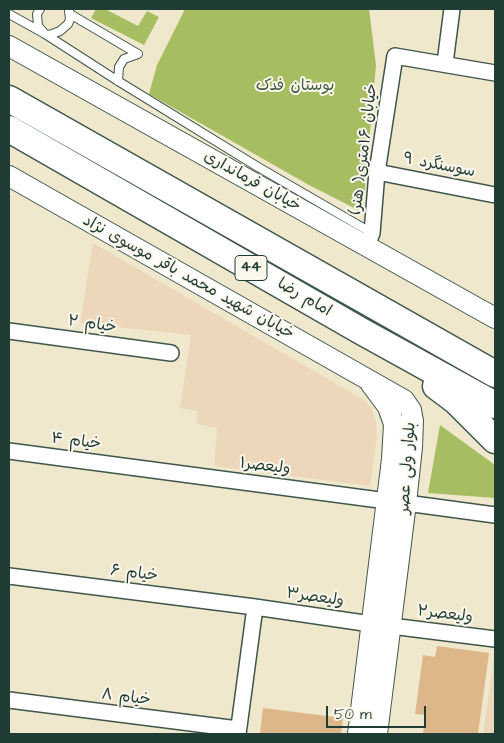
<!DOCTYPE html>
<meta charset="utf-8">
<style>
body{margin:0}
#map{position:relative;width:504px;height:743px;overflow:hidden;background:#f0e8cd;font-family:"Architects Daughter",sans-serif}
canvas{display:block}
.frame{position:absolute;inset:0;border:10px solid #1f3d34;pointer-events:none}
.scale{position:absolute;left:326px;top:706px;width:100px;height:22px;box-sizing:border-box;border:2px solid #1f3d34;border-top:0;padding-left:6px;font-size:15px;line-height:18px;white-space:nowrap;color:#1f3d34;-webkit-text-stroke:4px #fbf7ec;paint-order:stroke}
</style>
<div id="map">
<canvas width="504" height="743"></canvas>
<div class="frame"></div>
<div class="scale">50 m</div>
</div>
<script>
const ctx = document.querySelector('canvas').getContext('2d');
ctx.lineJoin = 'round';
function fill(path, color) {
  ctx.fillStyle = color;
  ctx.fill(path, 'evenodd');
}
function toPath(rows) {
  const path = new Path2D();
  for (const r of rows) {
    path.moveTo(r[0], r[1]);
    for (let i = 2; i < r.length; i += 2) path.lineTo(r[i], r[i + 1]);
  }
  return path;
}
function trace(path, color, width, dash) {
  ctx.strokeStyle = color;
  ctx.lineWidth = width;
  ctx.lineCap = dash ? 'butt' : 'round';
  ctx.setLineDash(dash || []);
  ctx.stroke(path);
}
function drawText(font, color, halo, rows, align = 'center') {
  ctx.font = font + ' "Architects Daughter","Playpen Sans Arabic",sans-serif';
  ctx.lineWidth = 4;
  ctx.setLineDash([]);
  ctx.textBaseline = 'middle';
  ctx.strokeStyle = halo;
  ctx.fillStyle = color;
  for (const [text, x, y, turn = 0] of rows) {
    ctx.save();
    ctx.translate(x, y);
    ctx.rotate((+turn || 0) * Math.PI / 180);
    ctx.textAlign = isNaN(turn) ? turn : align;
    if (halo) ctx.strokeText(text, 0, 0);
    ctx.fillText(text, 0, 0);
    ctx.restore();
  }
}
const built = toPath([
 [93,243,364,400,372,409,376,423,377,437,370,486,214,466,217,428,197,424,197,411,180,408,191,335,80,323],
 [495,652,495,734,483,734]
]);
const green = toPath([
 [96,9,105,9,138,26,147,11,159,17,144,45,91,18],
 [185,9,369,9,376,65,364,200,358,210,309,185,149,94,157,65],
 [440,425,495,465,495,498,428,493]
]);
const building = toPath([
 [437,646,489,653,478,734,423,733,426,715,415,714,423,655,435,657],
 [263,708,343,718,341,734,260,734]
]);
const lane = toPath([
 [40,9,37,14,38,26,45,34,50,35,60,31,68,24,70,19,69,11],
 [9,14,45,34,118,81,258,167,372,233],
 [70,14,138,54,124,59,119,67,118,81]
]);
const street = toPath([
 [445,63,452,9],
 [377,172,495,195],
 [367,246,372,233,377,172,395,56,495,73],
 [9,331,171,353],
 [9,451,387,501],
 [406,503,495,515],
 [9,576,255,607,371,624],
 [391,626,495,639],
 [9,700,238,729],
 [238,734,255,607]
]);
const secondary = toPath([
 [9,46,495,318],
 [9,176,404,400,411,410,413,421,412,447,406,503,377,734],
 [358,734,392,459,394,424,388,407,371,384]
]);
const highway = toPath([
 [9,99,495,374],
 [9,129,361,331,495,405],
 [436,386,456,401,495,440]
]);
const shields = [
 [251,268,32]
];
const shieldNames = [
 ["44",251,268]
];
const parkNames = [
 ["بوستان فدک",295,87]
];
const streetNames = [
 ["خیابان ۱۶متری( هنر)",365,149,-83],
 ["سوسنگرد ۹",439,166,11],
 ["خیابان فرمانداری",252,182,29],
 ["خیابان شهید محمد باقر موسوی نژاد",188,278,29],
 ["امام رضا",304,298,30],
 ["خیام ۲",92,325,8],
 ["خیام ۴",76,442,7],
 ["ولیعصر۱",265,467,7],
 ["بلوار ولی عصر",408,468,-86],
 ["خیام ۶",134,574,7],
 ["ولیعصر۳",315,598,8],
 ["ولیعصر۲",445,615,7],
 ["خیام ۸",126,698,7]
];
fill(built, '#ecd7ba');
fill(green, '#a7bd61');
fill(building, '#ddb689');
trace(lane, '#3e574b', 10);
trace(street, '#3e574b', 18);
trace(secondary, '#3e574b', 22);
trace(highway, '#3e574b', 29);
trace(lane, '#fff', 8);
trace(street, '#fff', 15);
trace(secondary, '#fff', 20);
trace(highway, '#fff', 26);
for (const [x, y, w] of shields) {
  const box = new Path2D();
  box.roundRect(x - w / 2, y - 12.5, w, 25, 4);
  ctx.fillStyle = '#fbf7ec';
  ctx.fill(box);
  trace(box, '#1f3d34', 1);
}
drawText('bold 15px', '#1f3d34', null, shieldNames);
drawText('16px', '#415d3f', '#fbf7ec', parkNames);
drawText('16px', '#1f3d34', '#fbf7ec', streetNames);
</script>
